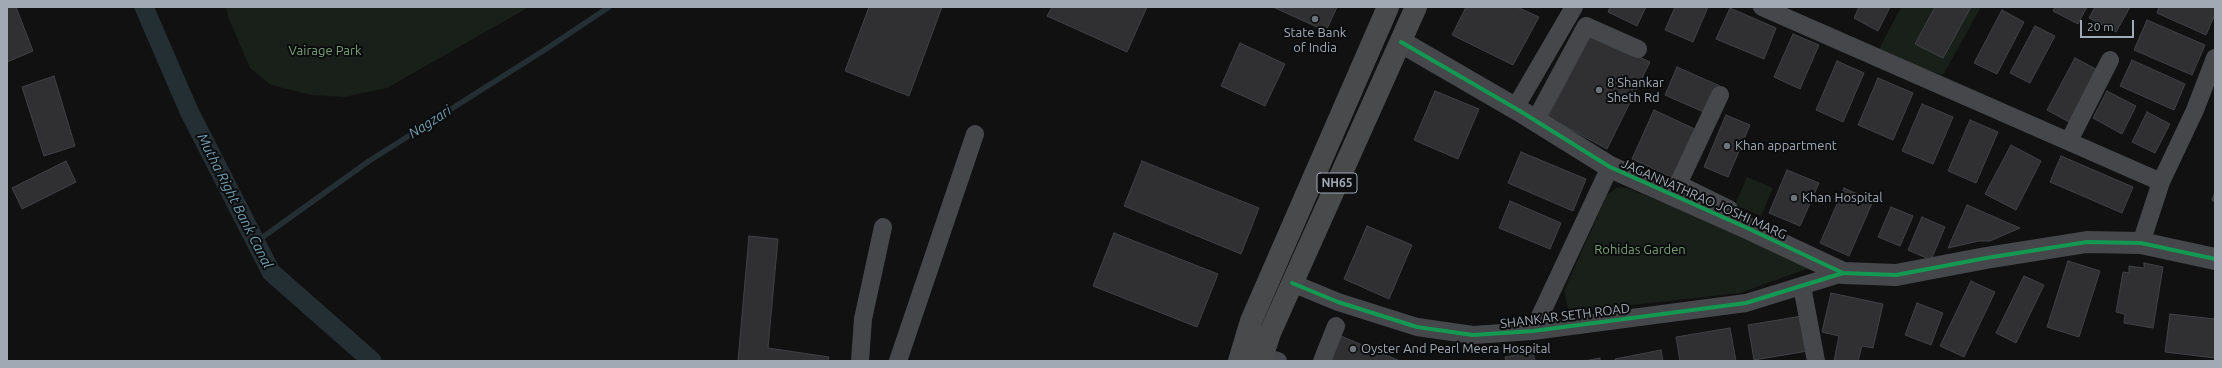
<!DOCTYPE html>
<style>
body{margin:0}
#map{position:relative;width:2222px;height:368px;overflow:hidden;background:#111;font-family:Ubuntu,sans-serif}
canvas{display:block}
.frame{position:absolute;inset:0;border:8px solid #a0a9b4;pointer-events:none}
.scale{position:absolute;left:2080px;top:20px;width:54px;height:18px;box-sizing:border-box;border:2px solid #a0a9b4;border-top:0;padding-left:5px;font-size:12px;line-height:14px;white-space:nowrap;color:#a0a9b4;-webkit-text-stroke:3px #0b0c0d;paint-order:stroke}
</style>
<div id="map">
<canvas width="2222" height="368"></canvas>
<div class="frame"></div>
<div class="scale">20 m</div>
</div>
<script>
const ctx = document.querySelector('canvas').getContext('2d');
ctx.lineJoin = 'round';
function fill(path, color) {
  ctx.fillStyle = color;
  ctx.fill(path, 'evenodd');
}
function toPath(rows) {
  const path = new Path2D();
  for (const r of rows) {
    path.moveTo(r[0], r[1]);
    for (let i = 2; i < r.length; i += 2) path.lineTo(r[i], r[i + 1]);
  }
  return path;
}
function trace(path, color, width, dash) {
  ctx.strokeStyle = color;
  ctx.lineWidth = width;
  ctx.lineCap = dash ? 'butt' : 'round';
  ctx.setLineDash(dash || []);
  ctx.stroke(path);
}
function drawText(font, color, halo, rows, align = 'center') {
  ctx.font = font + ' Ubuntu,sans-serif';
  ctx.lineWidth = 4;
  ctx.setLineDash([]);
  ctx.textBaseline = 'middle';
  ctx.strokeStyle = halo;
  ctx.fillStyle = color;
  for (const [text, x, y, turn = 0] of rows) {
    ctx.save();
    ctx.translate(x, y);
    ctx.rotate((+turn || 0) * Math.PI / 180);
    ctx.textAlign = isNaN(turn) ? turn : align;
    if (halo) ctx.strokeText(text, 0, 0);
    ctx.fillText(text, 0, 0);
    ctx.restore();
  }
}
const green = toPath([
 [226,7,529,7,387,88,344,97,311,95,271,85,250,68,229,19],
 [1901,7,1981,7,1943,75,1877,53],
 [1747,177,1773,188,1761,216,1735,205],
 [1618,187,1627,188,1740,234,1812,267,1740,293,1569,312,1564,291,1607,195]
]);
const stream = toPath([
 [256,242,369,161,546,49,609,7]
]);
const canal = toPath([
 [144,7,189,111,271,272,372,361]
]);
const building = toPath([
 [7,7,16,7,33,51,7,62,7,7],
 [869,7,942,7,909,96,845,71,869,7],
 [1052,7,1147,7,1127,52,1047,16,1052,7],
 [1273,7,1337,7,1326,31,1273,7],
 [1466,7,1517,7,1539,17,1513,65,1452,35,1466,7],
 [1610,7,1646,7,1637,26,1608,12,1610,7],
 [1675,7,1708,7,1693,42,1665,30,1675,7],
 [1859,7,1890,7,1878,31,1854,18,1859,7],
 [1935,7,1971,7,1943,58,1915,44,1935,7],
 [2055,7,2087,7,2078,24,2053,11,2055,7],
 [2095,7,2130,7,2116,32,2089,18,2095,7],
 [2159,7,2215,7,2215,14,2206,35,2157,13,2159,7],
 [1730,8,1776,28,1764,59,1716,39,1730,8],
 [2002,10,2024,22,1997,74,1974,63,2002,10],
 [2147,20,2205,45,2192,75,2134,50,2147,20],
 [2035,26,2055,36,2030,83,2010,73,2035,26],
 [1591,34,1650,62,1607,149,1548,117,1591,34],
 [1793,34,1819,45,1800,89,1774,77,1793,34],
 [1240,43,1285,64,1265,106,1221,86,1240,43],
 [2075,58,2096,69,2069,122,2047,110,2075,58],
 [2132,60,2185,84,2174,110,2120,86,2132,60],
 [1837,61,1864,73,1843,122,1816,110,1837,61],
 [1677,67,1720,86,1708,114,1665,95,1677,67],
 [54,76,75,146,44,156,22,87,54,76],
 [1878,78,1913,93,1893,140,1858,125,1878,78],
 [1435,91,1479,109,1458,159,1414,140,1435,91],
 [2107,91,2136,106,2122,134,2093,118,2107,91],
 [1922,104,1953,117,1933,164,1902,151,1922,104],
 [1654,110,1697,130,1675,179,1632,159,1654,110],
 [2147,112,2170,124,2155,153,2132,142,2147,112],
 [1726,115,1750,125,1728,177,1704,167,1726,115],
 [1970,120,1998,132,1976,183,1948,171,1970,120],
 [2011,145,2041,161,2016,210,1985,194,2011,145],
 [1521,152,1586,179,1573,211,1508,183,1521,152],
 [2061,156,2133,187,2122,213,2050,182,2061,156],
 [66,161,76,182,22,209,12,188,66,161],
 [1142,161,1259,208,1241,254,1124,206,1142,161],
 [1787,170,1819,183,1800,226,1769,213,1787,170],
 [1844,188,1873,201,1849,256,1820,243,1844,188],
 [2215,192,2215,202,2212,200,2215,192],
 [1510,201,1561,223,1550,249,1499,228,1510,201],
 [1967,205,2020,228,1990,241,1979,241,1948,248,1967,205],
 [1891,207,1913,216,1900,246,1878,237,1891,207],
 [1922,217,1945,227,1931,260,1908,250,1922,217],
 [1367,226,1412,245,1389,299,1344,279,1367,226],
 [1114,233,1218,274,1197,327,1093,286,1114,233],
 [749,236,778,239,768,348,829,357,828,361,738,361,749,236],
 [2068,261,2100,271,2079,337,2047,327,2068,261],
 [2144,263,2163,267,2153,328,2124,323,2125,314,2116,312,2123,272,2129,273,2129,266,2144,268,2144,263],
 [2024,276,2044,285,2016,343,1996,333,2024,276],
 [1971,281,1995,292,1964,357,1940,346,1971,281],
 [1831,293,1883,304,1873,348,1862,346,1858,361,1834,361,1839,336,1822,332,1831,293],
 [1917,303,1943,313,1931,345,1905,335,1917,303],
 [2170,314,2215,319,2215,358,2165,352,2170,314],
 [1802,316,1808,351,1754,360,1748,325,1802,316],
 [1730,328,1736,361,1680,361,1676,337,1730,328],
 [1341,336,1400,361,1331,361,1341,336],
 [1661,350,1663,361,1615,361,1615,359,1661,350],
 [1533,352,1535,361,1506,361,1505,357,1533,352],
 [1600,358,1600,361,1584,361,1600,358]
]);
const minor = toPath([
 [1762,7,2161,182],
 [1515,108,1574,7],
 [1535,121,1586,26,1638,49],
 [2069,141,2110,60],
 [1678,184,1729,209],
 [1673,195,1720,95],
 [2141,243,2161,182,2195,110,2215,58],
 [1292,283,1338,302,1417,327,1473,335,1533,331,1746,303,1843,273],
 [1802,286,1816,361],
 [1533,331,1610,167],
 [1262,357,1278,361],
 [860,361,863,319,883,227],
 [898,361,975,134],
 [1322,361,1336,326]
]);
const tertiary = toPath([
 [1401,42,1520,111,1610,167,1745,227,1843,273,1896,275,1986,258,2087,242,2141,243,2215,259]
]);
const trunk = toPath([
 [1239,361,1251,321,1388,7],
 [1261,361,1270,333,1416,7]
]);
const cycleway = toPath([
 [1401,42,1520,111,1610,167,1745,227,1843,273,1896,275,1986,258,2087,242,2141,243,2215,259],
 [1292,283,1338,302,1417,327,1473,335,1533,331,1746,303,1843,273]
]);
const markers = [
 [1315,19,4,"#6e747b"],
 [1599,90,4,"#6e747b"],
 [1727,146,4,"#6e747b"],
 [1794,198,4,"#6e747b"],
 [1353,349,4,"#6e747b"]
];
const shields = [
 [1337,183,40]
];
const shieldNames = [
 ["NH65",1337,183]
];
const poiNames = [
 ["State Bank",1315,33,"center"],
 ["of India",1315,48,"center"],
 ["8 Shankar",1607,83],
 ["Sheth Rd",1607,98],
 ["Khan appartment",1735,146],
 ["Khan Hospital",1802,198],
 ["Oyster And Pearl Meera Hospital",1361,349]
];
const parkNames = [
 ["Vairage Park",325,51],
 ["Rohidas Garden",1640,250]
];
const streetNames = [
 ["JAGANNATHRAO JOSHI MARG",1704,199,24],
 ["SHANKAR SETH ROAD",1565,316,-7]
];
const waterNames = [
 ["Nagzari",430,122,-33],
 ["Mutha Right Bank Canal",235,201,63]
];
fill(green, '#192019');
trace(stream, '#242f33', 5.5);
trace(canal, '#242f33', 19);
fill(building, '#303032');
trace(building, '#3f4245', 1);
trace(minor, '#45474a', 18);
trace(tertiary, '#45474a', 22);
trace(trunk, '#484a4c', 22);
trace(cycleway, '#139951', 4);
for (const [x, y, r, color] of markers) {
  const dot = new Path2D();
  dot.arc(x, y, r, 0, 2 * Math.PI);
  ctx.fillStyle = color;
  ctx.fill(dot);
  trace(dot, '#0b0c0d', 1.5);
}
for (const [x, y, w] of shields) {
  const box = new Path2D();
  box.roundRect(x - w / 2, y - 10, w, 20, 3);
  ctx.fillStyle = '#0b0c0d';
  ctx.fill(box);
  trace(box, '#a0a9b4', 1);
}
drawText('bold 12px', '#a0a9b4', null, shieldNames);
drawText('13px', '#a0a9b4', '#0b0c0d', poiNames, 'left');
drawText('13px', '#79a175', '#0b0c0d', parkNames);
drawText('13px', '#a0a9b4', '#0b0c0d', streetNames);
drawText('italic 14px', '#739fb3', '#0b0c0d', waterNames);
</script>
